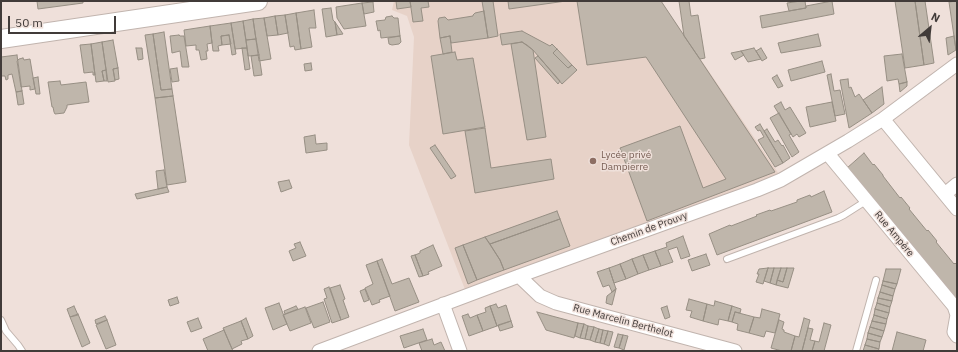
<!DOCTYPE html>
<meta charset="utf-8">
<style>
body{margin:0}
#map{position:relative;width:958px;height:352px;overflow:hidden;background:#efe0da;font-family:"IBM Plex Sans",sans-serif}
canvas{display:block}
.frame{position:absolute;inset:0;border:2px solid #413b39;pointer-events:none}
.north{position:absolute;left:910px;top:8px;width:40px;height:40px;-webkit-text-stroke:3px #efe0da;paint-order:stroke;rotate:28deg;font-size:11px;font-weight:700;line-height:16px;text-align:center;color:#413b39}
.north::after{content:'';display:block;margin:auto;width:14px;height:18px;background:#413b39;clip-path:polygon(50% 0,100% 100%,50% 72%,0 100%)}
.scale{position:absolute;left:8px;top:16px;width:108px;height:18px;box-sizing:border-box;border:2px solid #413b39;border-top:0;padding-left:5px;font-size:12px;line-height:14px;white-space:nowrap;color:#413b39;-webkit-text-stroke:3px #efe0da;paint-order:stroke}
</style>
<div id="map">
<canvas width="958" height="352"></canvas>
<div class="frame"></div>
<div class="north">N</div>
<div class="scale">50 m</div>
</div>
<script>
const ctx = document.querySelector('canvas').getContext('2d');
ctx.lineJoin = 'round';
function fill(path, color) {
  ctx.fillStyle = color;
  ctx.fill(path, 'evenodd');
}
function toPath(rows) {
  const path = new Path2D();
  for (const r of rows) {
    path.moveTo(r[0], r[1]);
    for (let i = 2; i < r.length; i += 2) path.lineTo(r[i], r[i + 1]);
  }
  return path;
}
function trace(path, color, width, dash) {
  ctx.strokeStyle = color;
  ctx.lineWidth = width;
  ctx.lineCap = dash ? 'butt' : 'round';
  ctx.setLineDash(dash || []);
  ctx.stroke(path);
}
function drawText(font, color, halo, rows, align = 'center') {
  ctx.font = font + ' "IBM Plex Sans",sans-serif';
  ctx.lineWidth = 3;
  ctx.setLineDash([]);
  ctx.textBaseline = 'middle';
  ctx.strokeStyle = halo;
  ctx.fillStyle = color;
  for (const [text, x, y, turn = 0] of rows) {
    ctx.save();
    ctx.translate(x, y);
    ctx.rotate((+turn || 0) * Math.PI / 180);
    ctx.textAlign = isNaN(turn) ? turn : align;
    if (halo) ctx.strokeText(text, 0, 0);
    ctx.fillText(text, 0, 0);
    ctx.restore();
  }
}
const built = toPath([
 [394,1,661,1,781,177,466,292,409,145,414,37,407,16,392,10]
]);
const building = toPath([
 [37,1,83,1,83,3,38,9,37,1],
 [396,1,410,1,411,7,397,9,396,1],
 [410,1,428,1,429,7,421,8,423,21,413,22,410,1],
 [482,1,493,1,498,36,488,38,482,1],
 [508,1,566,1,509,9,508,1],
 [577,1,661,1,775,172,647,221,620,148,680,126,703,188,726,179,646,57,587,65,577,1],
 [679,1,689,1,691,16,698,15,705,58,700,59,684,36,679,1],
 [801,1,805,1,806,8,789,11,787,3,801,1],
 [832,1,834,14,762,28,760,16,806,8,806,6,832,1],
 [895,1,915,1,924,65,905,68,895,1],
 [915,1,925,1,934,63,924,65,915,1],
 [957,1,957,49,956,50,949,2,957,1],
 [373,2,374,12,364,14,362,3,373,2],
 [362,3,366,26,344,29,337,18,336,7,362,3],
 [331,8,333,20,335,22,337,35,326,37,322,9,331,8],
 [314,10,316,28,309,28,312,47,301,49,296,13,314,10],
 [484,11,488,38,451,43,450,36,440,38,438,21,439,18,445,17,448,20,473,16,473,15,475,13,484,11],
 [296,13,301,49,295,50,294,46,290,47,285,15,296,13],
 [285,15,288,33,278,35,275,16,285,15],
 [275,16,278,35,267,36,264,18,275,16],
 [392,16,394,18,398,18,400,36,381,38,380,30,378,31,376,21,385,20,386,17,392,16],
 [264,18,271,59,259,61,253,19,264,18],
 [253,19,256,39,246,40,243,21,253,19],
 [243,21,247,48,235,49,231,23,243,21],
 [335,22,343,34,337,35,335,22],
 [231,23,236,54,232,55,229,35,221,36,222,45,218,46,219,51,213,51,210,26,231,23],
 [210,26,212,43,207,44,208,51,206,51,207,59,201,60,199,50,196,50,196,45,186,46,184,30,210,26],
 [522,31,550,46,552,44,557,49,553,53,568,68,572,65,577,70,562,84,533,50,527,45,522,42,502,45,500,34,522,31],
 [164,32,172,89,161,90,153,34,164,32],
 [153,34,161,90,172,89,173,96,155,98,145,35,153,34],
 [818,34,821,46,781,53,778,43,818,34],
 [179,35,180,36,184,36,189,67,182,67,180,51,172,53,170,36,179,35],
 [229,35,231,44,222,45,221,36,229,35],
 [400,36,401,42,399,44,392,45,389,44,388,38,400,36],
 [450,36,452,52,443,54,440,38,450,36],
 [954,36,956,50,948,55,946,38,954,36],
 [256,39,259,55,248,56,246,40,256,39],
 [113,40,118,68,113,69,115,81,108,82,102,42,113,40],
 [102,42,106,70,102,71,104,81,96,82,91,44,102,42],
 [522,42,533,50,546,137,527,140,511,44,522,42],
 [91,44,95,75,93,75,93,72,84,73,80,45,91,44],
 [136,48,142,48,143,59,138,60,136,48],
 [242,48,247,48,250,69,245,70,242,48],
 [754,48,761,59,748,62,741,51,754,48],
 [761,48,767,58,762,61,756,51,761,48],
 [557,49,572,65,568,68,553,53,557,49],
 [741,51,744,55,735,60,731,53,741,51],
 [455,52,457,60,473,58,485,127,443,134,431,56,455,52],
 [902,54,907,82,899,84,898,79,887,81,884,56,902,54],
 [17,55,22,91,16,92,12,74,8,75,8,79,6,80,5,76,1,76,1,57,17,55],
 [259,55,262,75,254,76,251,56,259,55],
 [538,56,560,81,558,84,535,58,538,56],
 [23,58,24,60,30,59,35,89,30,90,30,86,21,87,17,61,19,59,23,58],
 [822,61,825,72,791,81,788,70,822,61],
 [311,63,312,70,305,71,304,64,311,63],
 [118,68,119,79,115,80,113,69,118,68],
 [177,68,179,81,172,82,170,69,177,68],
 [106,70,107,81,104,81,102,71,106,70],
 [831,74,834,91,840,90,845,114,835,116,827,75,831,74],
 [777,75,783,86,778,88,772,78,777,75],
 [38,77,40,94,36,94,33,78,38,77],
 [848,79,849,88,851,87,855,97,859,94,872,113,849,128,840,80,848,79],
 [60,81,61,85,86,82,89,102,67,105,67,107,64,113,55,114,54,112,53,107,52,107,48,82,60,81],
 [907,82,907,86,900,92,899,84,907,82],
 [882,87,884,104,872,113,863,100,882,87],
 [22,91,24,104,18,105,16,92,22,91],
 [173,96,186,182,167,185,155,98,173,96],
 [781,102,785,110,790,107,806,133,799,137,797,134,793,137,774,106,781,102],
 [832,102,836,121,810,127,806,107,832,102],
 [779,113,791,134,789,135,799,152,792,157,770,118,779,113],
 [760,124,783,163,775,167,758,140,764,137,760,130,758,131,755,127,760,124],
 [485,128,491,168,551,159,554,179,475,193,465,131,485,128],
 [767,129,775,142,778,140,782,146,783,145,790,158,783,163,764,131,767,129],
 [315,135,316,144,327,143,327,150,306,153,304,137,315,135],
 [435,145,456,176,451,179,430,148,435,145],
 [864,153,873,165,874,164,883,175,883,176,900,198,901,197,910,208,909,209,927,231,928,230,937,241,936,242,954,264,955,263,957,265,957,299,955,300,847,168,864,153],
 [164,170,167,187,158,189,156,171,164,170],
 [289,180,292,188,281,192,278,182,289,180],
 [167,187,169,192,137,199,135,194,167,187],
 [824,191,832,212,717,255,709,234,730,225,731,226,757,216,756,215,770,210,771,211,797,202,797,200,810,195,811,197,824,191],
 [557,211,560,219,490,244,485,237,557,211],
 [560,219,570,246,504,270,500,260,490,244,560,219],
 [683,236,690,256,681,259,677,247,668,250,673,262,661,266,655,251,667,247,666,243,683,236],
 [485,237,500,260,504,270,477,280,463,245,485,237],
 [300,242,306,256,293,261,289,251,296,248,294,244,300,242],
 [433,245,442,266,428,272,429,274,423,276,415,255,420,253,420,251,433,245],
 [463,245,477,280,468,284,455,248,463,245],
 [655,251,661,266,649,270,643,255,655,251],
 [706,254,710,265,692,271,688,260,706,254],
 [415,255,423,276,419,277,411,256,415,255],
 [643,255,649,270,638,274,632,259,643,255],
 [382,259,392,284,409,278,419,302,395,311,377,261,382,259],
 [632,259,638,274,626,279,620,264,632,259],
 [377,261,390,296,379,300,380,302,372,305,365,288,373,284,366,265,377,261],
 [620,264,626,279,614,283,609,268,620,264],
 [609,268,616,289,612,292,609,285,603,287,597,272,609,268],
 [768,268,763,284,756,282,759,274,757,274,759,269,768,268],
 [768,268,774,268,770,283,764,281,768,268],
 [774,268,781,268,776,285,770,283,774,268],
 [781,268,787,268,783,282,777,280,781,268],
 [787,268,794,268,788,288,776,285,777,280,783,282,787,268],
 [886,269,901,269,897,284,883,281,886,269],
 [883,281,897,284,895,289,882,285,883,281],
 [340,285,345,299,343,300,349,317,341,320,330,288,340,285],
 [882,285,895,289,893,296,880,292,882,285],
 [329,287,341,320,332,323,324,299,327,298,324,289,329,287],
 [365,289,369,300,364,302,360,291,365,289],
 [616,289,612,305,606,303,607,296,616,289],
 [880,292,893,296,892,301,878,298,880,292],
 [177,297,179,303,170,306,168,300,177,297],
 [878,298,892,301,890,307,877,303,878,298],
 [689,299,707,304,703,321,690,317,692,311,686,310,689,299],
 [715,301,732,306,728,321,719,319,718,325,703,321,707,304,714,306,715,301],
 [323,302,330,322,314,328,306,308,323,302],
 [279,303,287,324,273,330,265,308,279,303],
 [877,303,890,307,889,313,875,309,877,303],
 [496,304,498,308,506,305,511,321,497,326,490,306,496,304],
 [74,306,78,315,70,317,67,309,74,306],
 [296,306,298,309,285,314,284,311,296,306],
 [490,306,497,326,483,331,477,315,486,312,485,308,490,306],
 [667,306,670,317,665,319,661,308,667,306],
 [732,306,741,309,740,313,735,312,732,322,728,321,732,306],
 [305,307,311,323,290,331,283,315,305,307],
 [762,309,780,314,775,333,766,331,764,337,749,333,754,317,760,318,762,309],
 [875,309,889,313,887,319,874,315,875,309],
 [537,312,578,323,574,338,546,330,537,312],
 [735,312,754,317,749,333,737,330,738,324,732,322,735,312],
 [78,314,90,343,82,347,70,317,78,314],
 [468,314,470,318,477,315,483,331,469,336,462,316,468,314],
 [874,315,887,319,886,324,872,321,874,315],
 [105,316,107,320,96,324,95,320,105,316],
 [198,318,202,328,191,332,187,322,198,318],
 [246,318,253,336,248,339,241,321,246,318],
 [804,318,810,320,802,351,791,351,795,336,799,337,804,318],
 [107,320,116,345,106,349,96,325,107,320],
 [779,320,784,322,782,329,784,330,784,332,795,336,791,351,782,351,771,348,779,320],
 [241,321,248,339,241,341,242,344,232,349,223,328,241,321],
 [511,321,513,327,500,331,498,325,511,321],
 [872,321,886,324,884,331,870,327,872,321],
 [578,323,584,324,580,338,575,336,578,323],
 [824,323,831,325,824,351,812,351,815,341,819,342,824,323],
 [584,324,588,326,585,339,580,338,584,324],
 [588,326,594,327,590,340,585,339,588,326],
 [594,327,599,329,595,342,590,340,594,327],
 [870,327,884,331,882,337,868,333,870,327],
 [808,328,813,329,810,340,815,341,812,351,802,351,808,328],
 [423,329,427,340,404,348,400,336,423,329],
 [599,329,603,330,600,343,595,342,599,329],
 [224,330,233,351,208,351,203,339,224,330],
 [603,330,608,331,604,344,600,343,603,330],
 [608,331,613,332,609,346,604,344,608,331],
 [897,332,926,340,923,351,892,351,897,332],
 [868,333,882,337,880,342,867,339,868,333],
 [618,334,623,335,619,348,614,347,618,334],
 [623,335,628,336,624,350,619,348,623,335],
 [432,339,434,345,441,342,445,351,422,351,419,343,432,339],
 [867,339,880,342,879,349,865,345,867,339],
 [865,345,879,349,878,351,863,351,865,345]
]);
const service = toPath([
 [727,259,838,218,844,215,866,201],
 [1,320,6,331,18,345,22,351],
 [856,351,876,280]
]);
const minor = toPath([
 [883,119,957,209],
 [828,154,954,306,957,315],
 [945,194,957,184],
 [519,276,540,296,556,303,735,351],
 [443,304,460,351],
 [957,315,954,332,957,336],
 [319,351,519,276,757,190,781,180,848,141,883,119,957,64]
]);
const secondary = toPath([
 [1,39,258,1]
]);
const markers = [
 [593,161,4,"#8d6e63"]
];
const educationNames = [
 ["Lycée privé",601,155],
 ["Dampierre",601,167]
];
const streetNames = [
 ["Chemin de Prouvy",649,229,-20],
 ["Rue Ampère",894,234,50],
 ["Rue Marcelin Berthelot",623,321,15]
];
fill(built, '#e7d2c8');
fill(building, '#bfb6ab');
trace(building, '#978f84', 1);
trace(service, '#c1b4ae', 8);
trace(minor, '#c1b4ae', 15);
trace(secondary, '#c1b4ae', 20);
trace(service, '#fff', 6);
trace(minor, '#fff', 13);
trace(secondary, '#fff', 18);
for (const [x, y, r, color] of markers) {
  const dot = new Path2D();
  dot.arc(x, y, r, 0, 2 * Math.PI);
  ctx.fillStyle = color;
  ctx.fill(dot);
  trace(dot, '#efe0da', 1.5);
}
drawText('10px', '#785e54', '#efe0da', educationNames, 'left');
drawText('10px', '#413b39', '#efe0da', streetNames);
</script>
